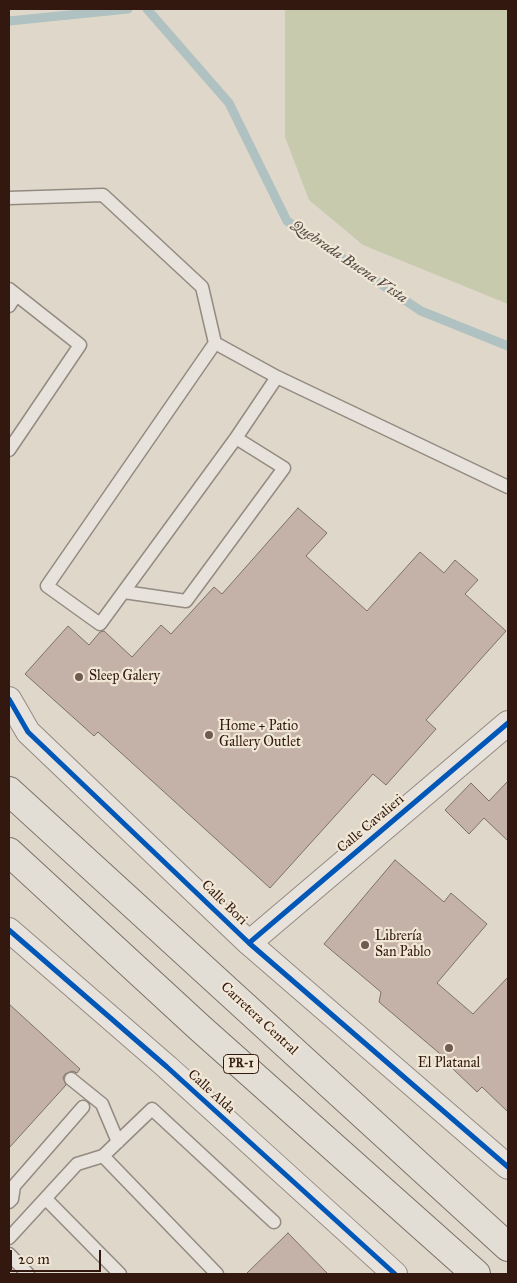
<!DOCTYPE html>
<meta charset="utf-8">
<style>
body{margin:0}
#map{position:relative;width:517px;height:1283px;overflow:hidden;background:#dfd7ca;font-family:"IM FELL Great Primer",serif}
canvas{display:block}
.frame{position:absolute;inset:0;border:10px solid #32180f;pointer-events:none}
.scale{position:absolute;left:10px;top:1250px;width:91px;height:22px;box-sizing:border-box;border:2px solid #32180f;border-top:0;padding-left:6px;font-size:15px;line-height:18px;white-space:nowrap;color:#32180f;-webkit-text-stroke:4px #f0e7d7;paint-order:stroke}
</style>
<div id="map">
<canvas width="517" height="1283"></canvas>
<div class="frame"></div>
<div class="scale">20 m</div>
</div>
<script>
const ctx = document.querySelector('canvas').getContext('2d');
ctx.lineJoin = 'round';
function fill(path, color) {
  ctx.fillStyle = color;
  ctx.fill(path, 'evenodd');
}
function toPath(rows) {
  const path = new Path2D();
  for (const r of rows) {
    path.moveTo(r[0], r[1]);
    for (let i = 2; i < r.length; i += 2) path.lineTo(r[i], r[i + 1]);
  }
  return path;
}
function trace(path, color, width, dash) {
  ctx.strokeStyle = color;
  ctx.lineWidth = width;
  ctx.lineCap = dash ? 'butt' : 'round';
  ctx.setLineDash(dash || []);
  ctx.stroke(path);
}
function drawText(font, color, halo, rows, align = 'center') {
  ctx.font = font + ' "IM FELL Great Primer",serif';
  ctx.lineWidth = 4.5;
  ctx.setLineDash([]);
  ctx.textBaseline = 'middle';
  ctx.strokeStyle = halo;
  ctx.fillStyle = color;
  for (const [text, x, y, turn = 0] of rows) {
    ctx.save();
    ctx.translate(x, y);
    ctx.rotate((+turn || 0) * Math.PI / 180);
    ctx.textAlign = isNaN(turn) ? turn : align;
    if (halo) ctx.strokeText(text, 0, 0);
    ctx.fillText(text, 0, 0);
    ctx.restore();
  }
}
const green = toPath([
 [285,9,508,9,508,304,363,245,309,200,285,137]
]);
const stream = toPath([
 [147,9,229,103,287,221,421,311,508,346],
 [9,21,128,9]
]);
const building = toPath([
 [298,508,327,533,306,556,367,611,420,552,444,573,455,560,478,580,465,594,506,631,426,720,436,729,386,785,373,774,270,888,98,732,94,736,25,674,68,626,89,645,100,632,104,631,132,657,161,625,171,634,214,587,222,594,298,508],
 [508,781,508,841,484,818,469,834,445,810,471,783,489,801,508,781],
 [395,860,444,902,451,893,487,924,437,983,473,1014,508,977,508,1112,482,1087,477,1092,450,1066,452,1064,379,1002,381,992,324,944,395,860],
 [9,1004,80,1069,77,1073,72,1071,65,1074,63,1078,66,1085,9,1148,9,1004],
 [288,1233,328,1274,246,1274,288,1233]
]);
const lane = toPath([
 [9,198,103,195,202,287,215,343,277,377,236,438,100,624,47,586,215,343],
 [9,289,80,345,9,450],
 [9,306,16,295],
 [277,377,508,487],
 [124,592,186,601,284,468,236,438],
 [71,1079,102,1104,118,1142],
 [46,1199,120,1274],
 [9,1202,12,1199,14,1186,83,1107],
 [9,1238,77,1164,103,1156],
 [9,1254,28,1274],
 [217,1274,103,1156,152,1109,274,1222]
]);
const street = toPath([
 [9,699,28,732,249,943,508,1167],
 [9,930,167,1067,395,1274],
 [249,943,508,723]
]);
const highway = toPath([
 [9,791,508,1247],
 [9,852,200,1028,476,1274]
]);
const cycleway = toPath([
 [9,699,28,732,249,943,508,1167],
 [9,930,167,1067,395,1274],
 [249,943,508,723]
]);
const markers = [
 [79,677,5,"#6f5b50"],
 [209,735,5,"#6f5b50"],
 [365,945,5,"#6f5b50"],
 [449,1048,5,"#6f5b50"]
];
const shields = [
 [241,1064,35]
];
const shieldNames = [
 ["PR-1",241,1064]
];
const poiNames = [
 ["Sleep Galery",89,677],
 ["Home + Patio",219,727],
 ["Gallery Outlet",219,743],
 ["Librería",375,937],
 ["San Pablo",375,953],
 ["El Platanal",449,1064,"center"]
];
const streetNames = [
 ["Calle Cavalieri",371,824,-40],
 ["Calle Bori",224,903,44],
 ["Carretera Central",259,1019,43],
 ["Calle Alda",211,1092,42]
];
const waterNames = [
 ["Quebrada Buena Vista",349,262,34]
];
fill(green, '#c7caad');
trace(stream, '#afc1c1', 9);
fill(building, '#c4b2a8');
trace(building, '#7a7169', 1);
trace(lane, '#938b82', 15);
trace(street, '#938b82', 26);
trace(highway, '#7a7169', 30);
trace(lane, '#e7e3dc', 12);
trace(street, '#e7e3dc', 24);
trace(highway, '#e2ded6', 28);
trace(cycleway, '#0057b8', 5);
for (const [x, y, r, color] of markers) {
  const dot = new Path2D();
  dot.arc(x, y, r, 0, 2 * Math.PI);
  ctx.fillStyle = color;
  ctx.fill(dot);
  trace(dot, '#f0e7d7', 2);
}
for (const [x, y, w] of shields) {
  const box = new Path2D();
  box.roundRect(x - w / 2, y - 9.5, w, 19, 4);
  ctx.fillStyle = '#f0e7d7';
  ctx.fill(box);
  trace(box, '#32180f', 1);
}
drawText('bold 12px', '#32180f', null, shieldNames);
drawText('14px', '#32180f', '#f0e7d7', poiNames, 'left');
drawText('14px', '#32180f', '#f0e7d7', streetNames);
drawText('italic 15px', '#524843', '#f0e7d7', waterNames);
</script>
